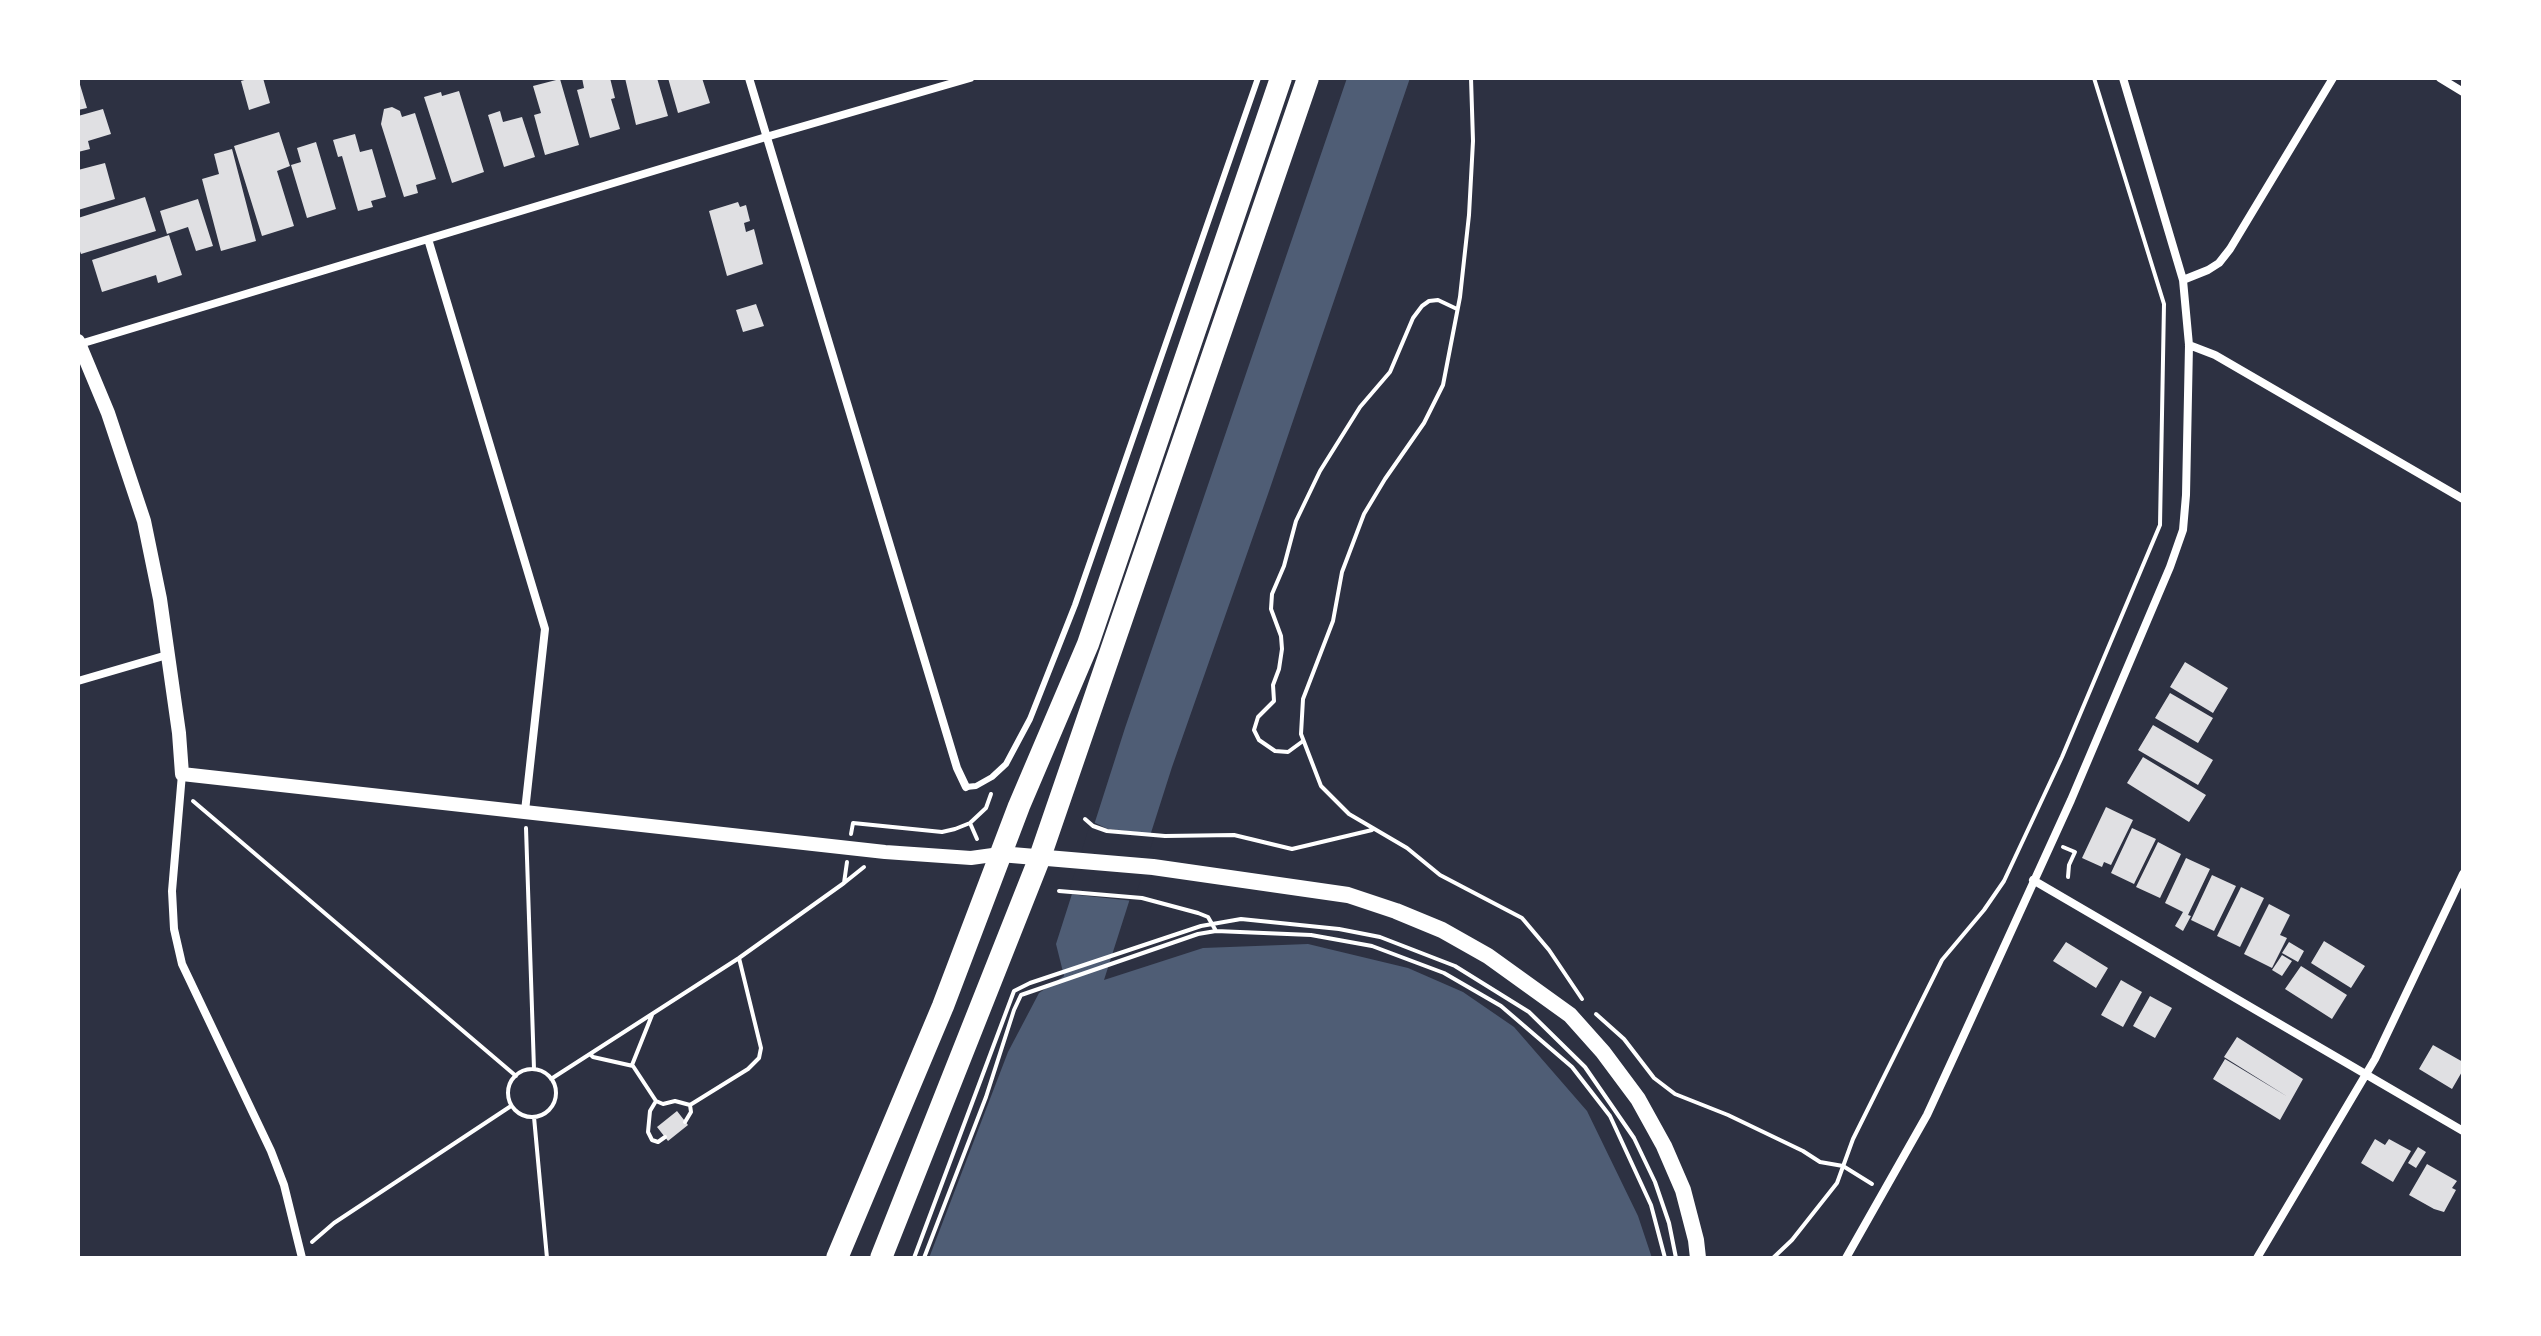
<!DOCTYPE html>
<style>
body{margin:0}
#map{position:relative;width:2541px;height:1336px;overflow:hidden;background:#2d3142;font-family:Mulish,sans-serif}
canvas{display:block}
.frame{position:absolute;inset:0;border:80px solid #fff;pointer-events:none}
</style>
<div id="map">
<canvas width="2541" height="1336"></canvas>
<div class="frame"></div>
</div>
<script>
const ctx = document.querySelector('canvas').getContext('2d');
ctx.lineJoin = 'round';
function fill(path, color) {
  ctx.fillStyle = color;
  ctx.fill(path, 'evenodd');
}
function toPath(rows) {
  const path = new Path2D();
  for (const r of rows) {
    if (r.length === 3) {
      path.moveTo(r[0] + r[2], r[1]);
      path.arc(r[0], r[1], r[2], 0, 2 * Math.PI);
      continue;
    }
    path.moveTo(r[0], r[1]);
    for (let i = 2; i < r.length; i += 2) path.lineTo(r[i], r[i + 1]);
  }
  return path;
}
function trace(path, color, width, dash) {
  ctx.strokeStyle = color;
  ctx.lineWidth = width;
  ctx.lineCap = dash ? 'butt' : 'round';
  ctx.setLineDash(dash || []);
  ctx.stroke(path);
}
const water = toPath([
 [1347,78,1410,78,1268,494,1172,767,1104,980,1203,948,1308,944,1408,968,1463,992,1514,1027,1587,1111,1638,1216,1652,1258,929,1258,1008,1052,1039,993,1064,976,1056,944,1125,728]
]);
const pier = toPath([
 [1091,821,1108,829,1155,834,1134,901,1068,894]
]);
const building = toPath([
 [78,78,87,108,78,110],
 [251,78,263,78,270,103,249,110,241,81],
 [582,78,610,78,615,98,611,99,620,129,590,138,577,90,584,88],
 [625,78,657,78,668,116,636,125],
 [668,78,702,78,710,103,678,113],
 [560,79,579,145,545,155,534,115,541,113,533,86],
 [459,91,484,172,452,183,424,97,441,92,442,96],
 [392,107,400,111,402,117,415,113,436,179,416,185,418,193,404,197,381,124,384,109],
 [103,109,111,134,88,141,90,149,78,152,78,116],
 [500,111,503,122,522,117,535,157,504,167,488,115],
 [279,132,290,166,277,171,294,226,262,236,234,146],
 [355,134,360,152,372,149,386,197,371,201,373,207,358,211,342,156,338,157,333,140],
 [316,142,336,209,307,218,291,165,301,162,297,148],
 [232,149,256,241,221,251,202,179,219,174,214,154],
 [105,163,115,199,78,210,78,170],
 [145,197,156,231,81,254,78,246,78,218],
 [198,199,213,246,196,251,188,227,167,234,160,211],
 [738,202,740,207,746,205,750,221,744,223,746,232,754,229,763,264,727,276,709,211],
 [169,235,182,275,158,283,156,275,102,292,92,260],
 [756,304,764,326,743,332,736,310],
 [2185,662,2228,688,2213,713,2170,687],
 [2170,693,2213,718,2198,743,2155,718],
 [2153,725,2213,760,2198,785,2138,750],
 [2143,757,2206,795,2189,822,2127,783],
 [2106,807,2133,820,2111,865,2104,862,2102,867,2082,858],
 [2132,828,2156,839,2134,884,2111,873],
 [2158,842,2181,854,2160,898,2136,887],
 [2186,858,2210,869,2188,915,2191,916,2183,931,2175,926,2183,912,2165,903],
 [2212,875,2236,886,2214,931,2191,920],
 [2241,887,2264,898,2240,947,2217,936],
 [2269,904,2290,915,2280,935,2287,938,2272,968,2244,954],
 [2324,941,2365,966,2351,988,2311,963],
 [2066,942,2108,968,2096,988,2053,961],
 [2289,942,2304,951,2298,962,2282,953],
 [2282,955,2292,961,2282,976,2272,970],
 [2301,966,2347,995,2332,1019,2285,989],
 [2121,980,2142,992,2123,1027,2101,1015],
 [2150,996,2172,1008,2155,1038,2133,1026],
 [2237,1037,2303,1079,2280,1120,2213,1079,2225,1059,2288,1097,2224,1057],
 [2433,1045,2463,1062,2463,1070,2452,1089,2419,1069],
 [677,1111,688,1125,668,1141,657,1127],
 [2375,1139,2385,1145,2389,1139,2411,1151,2393,1182,2361,1163],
 [2418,1147,2426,1152,2416,1168,2408,1163],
 [2427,1164,2457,1181,2452,1188,2456,1190,2444,1212,2434,1209,2409,1195]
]);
const path = toPath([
 [1471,78,1473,141,1469,215,1460,297,1443,385,1424,423,1385,479,1364,514,1342,572,1333,621,1303,699,1301,734,1321,786,1349,814,1407,848,1440,875,1522,918,1549,950,1582,999],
 [1303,741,1288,752,1275,751,1259,740,1254,730,1258,717,1274,701,1273,685,1279,669,1282,649,1281,636,1271,609,1272,594,1284,566,1296,521,1320,471,1360,407,1390,372,1413,318,1422,306,1429,301,1438,300,1457,309],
 [193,801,516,1076],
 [1085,819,1093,826,1107,831,1165,836,1234,835,1292,849,1372,830],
 [970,823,977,839],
 [526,828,534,1069],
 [851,834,853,823,942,832,955,829,970,823,986,808,991,794],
 [2063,847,2075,852,2069,865,2068,877],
 [844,883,864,867],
 [1059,891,1142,898,1198,913,1208,917,1216,931],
 [1596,1014,1624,1039,1654,1078,1675,1094,1728,1115,1803,1151,1820,1162,1843,1166,1872,1184],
 [590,1054,593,1057,633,1066,656,1101,663,1104,675,1101,690,1105,748,1069,759,1058,761,1048,739,958],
 [632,1065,652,1015],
 [532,1093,24],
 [551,1079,739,958,844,883,847,862],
 [656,1101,650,1111,648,1132,652,1140,658,1142,665,1137],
 [534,1117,547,1258],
 [685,1122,691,1112,690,1105],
 [312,1242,334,1223,511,1106],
 [914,1258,1014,991,1030,983,1201,926,1241,919,1339,929,1380,937,1455,966,1529,1012,1585,1067,1634,1138,1655,1182,1669,1223,1676,1258],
 [924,1258,986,1097,1014,1010,1021,995,1198,934,1216,931,1311,935,1372,946,1444,973,1501,1006,1572,1067,1610,1116,1651,1205,1665,1258],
 [1773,1258,1792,1240,1837,1183,1853,1139,1942,960,1984,910,2004,881,2062,757,2160,525,2164,304,2094,78]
]);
const service = toPath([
 [966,787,976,786,992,777,1006,764,1030,719,1075,605,1258,78]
]);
const minor = toPath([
 [749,78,957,768,966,787],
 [2440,78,2463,92],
 [428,239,545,629,525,811],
 [2183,280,2208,270,2219,263,2230,249,2333,78],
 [80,344,766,137,970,78],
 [2189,345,2215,355,2463,499],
 [78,681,167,655],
 [182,774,172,891,174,929,182,964,271,1151,284,1185,302,1258],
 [2033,880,2463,1131],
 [1846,1258,1927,1115,1962,1039,2071,800,2170,567,2183,530,2186,495,2189,345,2183,280,2123,78],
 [2257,1258,2375,1059,2463,874]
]);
const tertiary = toPath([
 [78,341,108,413,144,521,160,599,179,733,182,774,885,852,971,858,1000,854]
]);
const secondary = toPath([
 [1000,854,1153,867,1348,895,1396,911,1442,930,1488,956,1570,1015,1603,1052,1638,1099,1664,1146,1683,1190,1696,1240,1698,1258]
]);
const trunk = toPath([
 [837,1258,943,1006,1019,806,1088,644,1281,78],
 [881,1258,1040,857,1308,78]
]);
fill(water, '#4f5d75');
fill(pier, '#2d3142');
fill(building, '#e0e0e3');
trace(path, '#fff', 4);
trace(service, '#fff', 6);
trace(minor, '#fff', 8);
trace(tertiary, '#fff', 14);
trace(secondary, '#fff', 16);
trace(trunk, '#fff', 22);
</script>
